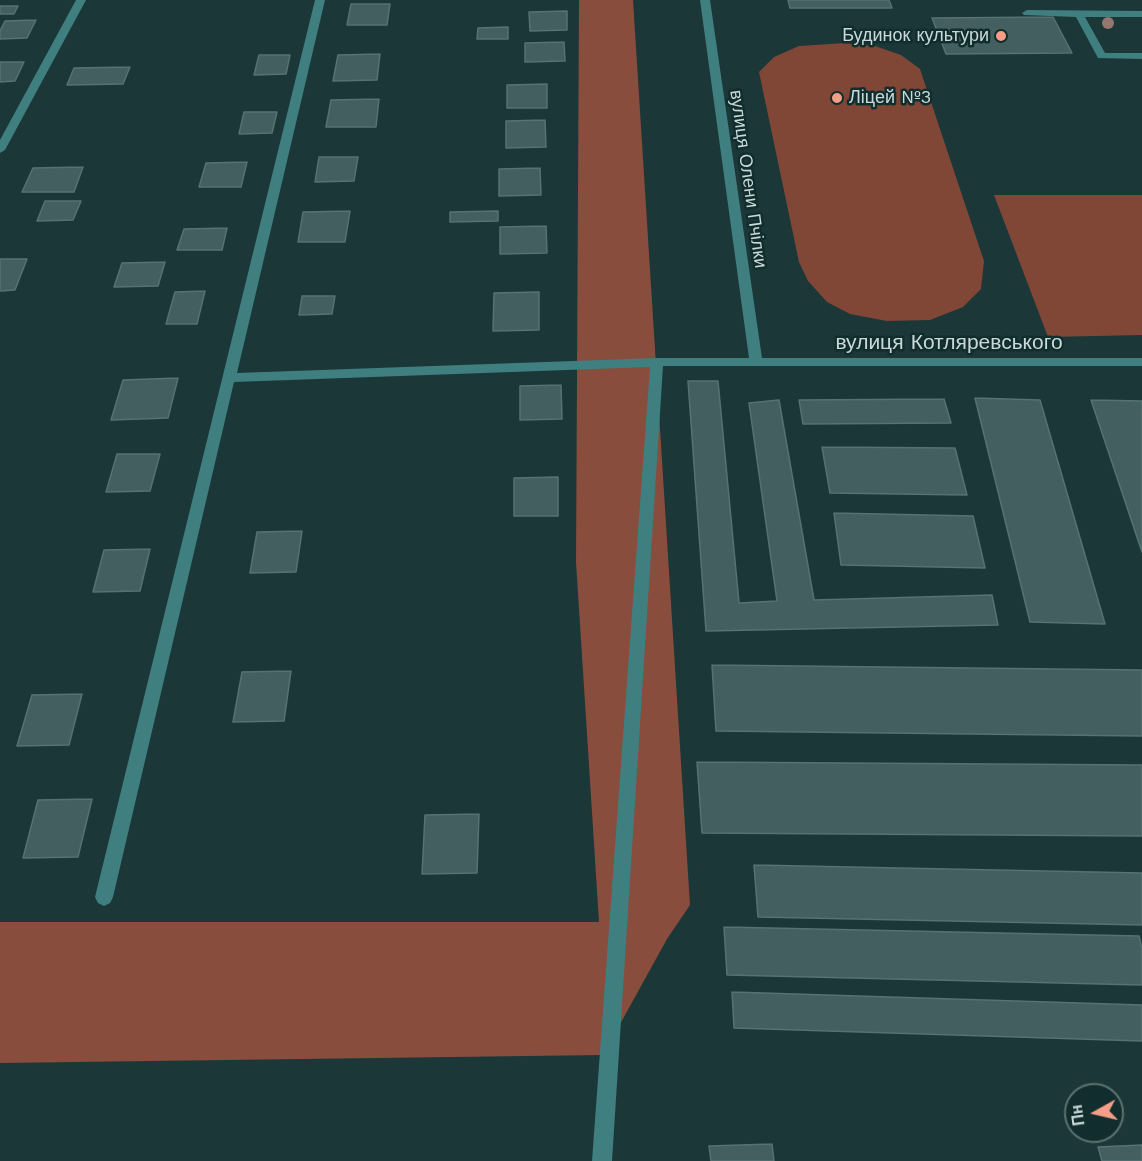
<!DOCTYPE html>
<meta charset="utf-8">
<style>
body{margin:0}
#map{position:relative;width:1142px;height:1161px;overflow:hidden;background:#1c3738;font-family:"Work Sans",sans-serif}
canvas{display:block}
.north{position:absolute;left:1064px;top:1083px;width:60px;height:60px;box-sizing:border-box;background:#122d2e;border:2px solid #5b7272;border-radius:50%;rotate:262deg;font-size:16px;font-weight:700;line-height:24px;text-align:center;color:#c9d9d9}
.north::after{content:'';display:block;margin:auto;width:21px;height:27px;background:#f49e87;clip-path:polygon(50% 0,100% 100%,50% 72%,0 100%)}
</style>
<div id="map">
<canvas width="1142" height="1161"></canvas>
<div class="north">Пн</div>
</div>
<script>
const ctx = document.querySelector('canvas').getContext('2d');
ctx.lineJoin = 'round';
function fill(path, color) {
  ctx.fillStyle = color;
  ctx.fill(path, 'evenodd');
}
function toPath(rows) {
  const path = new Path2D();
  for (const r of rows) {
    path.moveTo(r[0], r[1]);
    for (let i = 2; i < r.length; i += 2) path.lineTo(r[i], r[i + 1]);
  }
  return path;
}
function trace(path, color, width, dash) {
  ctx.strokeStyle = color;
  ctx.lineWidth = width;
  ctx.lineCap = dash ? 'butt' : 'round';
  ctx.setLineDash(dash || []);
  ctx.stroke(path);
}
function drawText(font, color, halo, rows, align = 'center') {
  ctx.font = font + ' "Work Sans",sans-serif';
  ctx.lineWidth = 5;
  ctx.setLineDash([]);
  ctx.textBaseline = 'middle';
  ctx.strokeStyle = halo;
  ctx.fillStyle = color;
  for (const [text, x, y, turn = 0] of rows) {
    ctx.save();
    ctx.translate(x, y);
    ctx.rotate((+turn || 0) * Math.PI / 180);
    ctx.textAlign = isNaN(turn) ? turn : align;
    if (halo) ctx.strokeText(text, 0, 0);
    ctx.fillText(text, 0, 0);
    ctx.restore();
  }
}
const green = toPath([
 [846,43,875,46,901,55,920,69,984,261,981,289,963,307,930,320,887,321,850,314,827,302,808,281,799,262,759,72,774,57,799,46],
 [994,195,1142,195,1142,335,1048,337]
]);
const forest = toPath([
 [579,0,633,0,690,905,667,939,603,1055,0,1063,0,922,599,922,576,562]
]);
const building = toPath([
 [788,0,889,0,892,8,790,8,788,0],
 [351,4,390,4,387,25,347,25,351,4],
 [0,6,18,6,14,14,0,14,0,6],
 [567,11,567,30,530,31,529,12,567,11],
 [1053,17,1072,53,946,54,932,18,1053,17],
 [36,20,27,38,0,39,0,31,5,21,36,20],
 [508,27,508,39,477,39,478,28,508,27],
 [564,42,565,61,525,62,525,43,564,42],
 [380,54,377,80,333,81,338,55,380,54],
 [259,55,290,55,286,74,254,75,259,55],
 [0,62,24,62,15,81,0,82,0,62],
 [130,67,123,84,67,85,74,68,130,67],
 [547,84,547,108,507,108,507,85,547,84],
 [379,99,376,127,326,127,331,100,379,99],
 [244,112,277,112,272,133,239,134,244,112],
 [545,120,546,147,506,148,506,121,545,120],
 [319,157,358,157,354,181,315,182,319,157],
 [247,162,241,187,199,187,206,163,247,162],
 [83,167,74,192,22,192,33,168,83,167],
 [540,168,541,195,499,196,499,169,540,168],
 [45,201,81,201,73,220,37,221,45,201],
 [350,211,345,242,298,242,303,212,350,211],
 [498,211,498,221,450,222,450,212,498,211],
 [546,226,547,253,500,254,500,227,546,226],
 [227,228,222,250,177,250,184,229,227,228],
 [0,259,27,259,15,290,0,291,0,259],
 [165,262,158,286,114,287,122,263,165,262],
 [205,291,197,324,166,324,175,292,205,291],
 [539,292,539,330,493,331,494,293,539,292],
 [302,296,335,296,332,314,299,315,302,296],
 [178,378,168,418,111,420,123,380,178,378],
 [688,381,718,381,739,603,777,601,749,403,779,400,814,600,992,595,998,625,706,631,688,381],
 [561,385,562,419,520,420,520,386,561,385],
 [975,398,1040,400,1105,624,1030,622,975,398],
 [944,399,951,423,803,424,799,400,944,399],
 [1091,400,1142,401,1142,552,1091,400],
 [822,447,955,448,967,495,830,493,822,447],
 [117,454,160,454,150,491,106,492,117,454],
 [558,477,558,516,514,516,514,478,558,477],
 [834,513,973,516,985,568,841,565,834,513],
 [302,531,296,572,250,573,257,532,302,531],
 [150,549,140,591,93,592,104,550,150,549],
 [712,665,1142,670,1142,736,716,731,712,665],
 [291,671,284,721,233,722,242,672,291,671],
 [82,694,69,745,17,746,32,695,82,694],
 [697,762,1142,765,1142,836,702,833,697,762],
 [92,799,78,857,23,858,38,800,92,799],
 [479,814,477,873,422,874,425,815,479,814],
 [754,865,1142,873,1142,925,758,917,754,865],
 [724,927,1139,936,1142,949,1142,985,727,975,724,927],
 [732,992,1142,1005,1142,1041,734,1028,732,992],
 [772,1144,774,1161,711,1161,709,1146,772,1144],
 [1142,1145,1142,1161,1102,1161,1098,1147,1142,1145]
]);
const minor = toPath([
 [76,0,86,0,5,150,0,153,0,140,76,0],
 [315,0,325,0,237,373,657,358,749,358,700,0,710,0,762,358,1142,358,1142,366,663,366,612,1161,592,1161,650,367,234,382,113,897,110,903,104,906,98,903,95,897,315,0],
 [1027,10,1142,11,1142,17,1085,17,1105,53,1142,53,1142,59,1098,58,1076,17,1024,15,1022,13,1027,10]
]);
const trees = [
 [1108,23]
];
const markers = [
 [1001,36,6,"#f49e87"],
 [837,98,6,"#f49e87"]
];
const farPoinames = [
 ["Будинок культури",989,36],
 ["Ліцей №3",849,98,"left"]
];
const farStreetnames = [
 ["вулиця Олени Пчілки",748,179,82]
];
const streetNames = [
 ["вулиця Котляревського",949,343]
];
fill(green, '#804737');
fill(forest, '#884d3d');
fill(building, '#435f5f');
trace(building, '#567373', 1.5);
fill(minor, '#3f7f80');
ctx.fillStyle = '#94786d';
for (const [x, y] of trees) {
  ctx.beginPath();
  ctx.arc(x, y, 6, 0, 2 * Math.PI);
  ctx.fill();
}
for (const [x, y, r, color] of markers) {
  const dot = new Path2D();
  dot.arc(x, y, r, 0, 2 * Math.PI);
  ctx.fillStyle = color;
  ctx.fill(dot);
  trace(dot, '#122d2e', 2);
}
drawText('18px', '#c9d9d9', '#122d2e', farPoinames, 'right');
drawText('18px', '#c9d9d9', '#122d2e', farStreetnames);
drawText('21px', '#c9d9d9', '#122d2e', streetNames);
</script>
